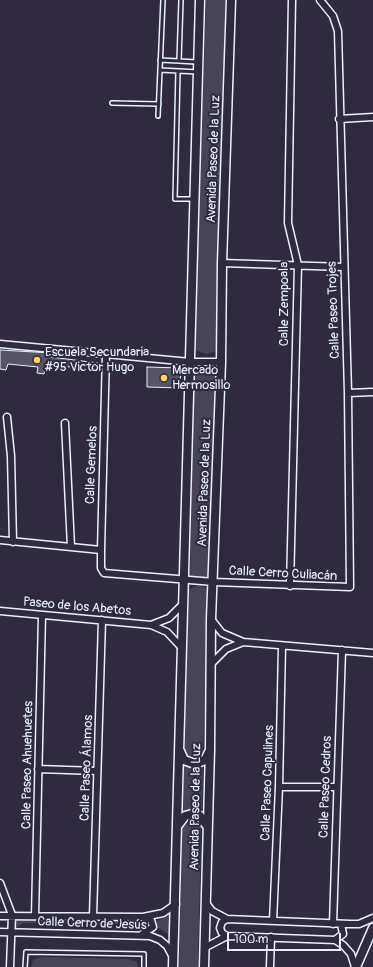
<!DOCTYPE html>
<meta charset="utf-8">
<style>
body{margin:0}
#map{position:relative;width:373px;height:967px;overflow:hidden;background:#2f2a3d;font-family:Pangolin,sans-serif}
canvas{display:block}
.scale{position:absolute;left:227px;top:933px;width:114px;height:18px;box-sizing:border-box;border:2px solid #e8f1f8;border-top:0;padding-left:5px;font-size:12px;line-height:14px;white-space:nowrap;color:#e8f1f8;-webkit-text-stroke:3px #2f2a3d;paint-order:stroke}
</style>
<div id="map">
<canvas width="373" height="967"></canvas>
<div class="scale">100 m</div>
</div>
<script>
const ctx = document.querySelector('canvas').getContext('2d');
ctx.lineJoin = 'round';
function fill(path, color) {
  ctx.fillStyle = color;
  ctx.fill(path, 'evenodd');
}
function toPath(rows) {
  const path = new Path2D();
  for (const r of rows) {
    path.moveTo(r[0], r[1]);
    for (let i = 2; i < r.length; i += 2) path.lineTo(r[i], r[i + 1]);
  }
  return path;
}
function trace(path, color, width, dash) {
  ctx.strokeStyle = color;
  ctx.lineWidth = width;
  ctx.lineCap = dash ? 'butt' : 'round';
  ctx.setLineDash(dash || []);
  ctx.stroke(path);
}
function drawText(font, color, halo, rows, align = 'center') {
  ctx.font = font + ' Pangolin,sans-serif';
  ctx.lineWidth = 4;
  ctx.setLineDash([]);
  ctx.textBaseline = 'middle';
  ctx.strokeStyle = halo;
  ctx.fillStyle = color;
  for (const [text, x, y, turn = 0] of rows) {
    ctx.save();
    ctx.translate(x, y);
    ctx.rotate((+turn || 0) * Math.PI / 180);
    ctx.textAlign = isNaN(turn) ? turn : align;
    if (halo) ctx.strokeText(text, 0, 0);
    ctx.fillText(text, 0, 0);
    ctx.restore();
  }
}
const green = toPath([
 [206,0,229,0,217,351,206,354,195,350],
 [207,368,218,375,209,578,190,576,194,373],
 [199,585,208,589,203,754,194,759,184,754,189,589],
 [184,763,203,764,202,814,183,814],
 [192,820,198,823,201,828,198,967,179,967,182,827],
 [172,912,171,936,157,927,156,921,165,918],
 [13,919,147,921,146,926,23,923,14,930],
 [42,957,128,959,137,962,138,967,31,967,33,960]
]);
const building = toPath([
 [0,350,51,353,51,357,98,363,96,370,53,365,45,367,44,374,37,373,38,367,8,364,6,370,0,369,0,350],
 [147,367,181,368,180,388,147,387,147,367]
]);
const service = toPath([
 [160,60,197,62],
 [179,61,181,0],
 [160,70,198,72],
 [178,71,175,199,193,199],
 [112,103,159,104],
 [158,116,163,0],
 [25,967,26,952,144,954,144,967]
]);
const minor = toPath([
 [339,119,373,117],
 [222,263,344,267],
 [0,344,190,362,221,362],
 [106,353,101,550,101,568,104,573,214,582,350,587,348,393,338,31,333,16,320,0],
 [348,393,373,392],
 [7,417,11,456,13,542],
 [65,423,71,547],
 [0,540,101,550],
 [290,586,298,265,288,223,292,0],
 [0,611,151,625,167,632,182,648],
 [211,619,222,633,243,642,373,653],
 [151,625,169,618,183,604],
 [210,665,226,649,243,642],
 [38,769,97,771],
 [279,787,336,787],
 [0,883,12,915,10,967],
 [206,903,212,911,227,919,350,924,359,924,373,918],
 [0,916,143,917,163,913,176,904],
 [35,916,42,615],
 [93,916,102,620],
 [227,919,222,922,220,928,222,933,227,936],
 [273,921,279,787,282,646],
 [333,924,342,650],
 [0,932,150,936,160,940,167,946,173,957],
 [141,935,153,927,151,920,144,917],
 [335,940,343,934,341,924],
 [204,948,227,936,335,940,343,945,351,954,355,967],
 [270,967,271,937]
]);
const tertiary = toPath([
 [180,751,184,760,195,764,205,760,209,752],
 [178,825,185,816,192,814,200,816,207,826],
 [173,967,200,0],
 [204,967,210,750,211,619,221,362,222,263,231,0],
 [356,967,373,928]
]);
const markers = [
 [37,360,4,"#ffd166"],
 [164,378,4,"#ffd166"]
];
const streetNames = [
 ["Avenida Paseo de la Luz",214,159,-88],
 ["Calle Zempoala",285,304,-90],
 ["Calle Paseo Trojes",334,310,-92],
 ["Calle Gemelos",92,465,-88],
 ["Avenida Paseo de la Luz",205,483,-88],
 ["Calle Cerro Culiacán",283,574,3],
 ["Paseo de los Abetos",77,607,5],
 ["Calle Paseo Ahuehuetes",28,765,-89],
 ["Calle Paseo Álamos",87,768,-88],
 ["Calle Paseo Capulines",268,783,-88],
 ["Calle Paseo Cedros",326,787,-88],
 ["Avenida Paseo de la Luz",196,807,-89],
 ["Calle Cerro de Jesús",92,924,2]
];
const poiNames = [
 ["Escuela Secundaria",45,353],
 ["#95 Victor Hugo",45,368],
 ["Mercado",172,371],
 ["Hermosillo",172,386]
];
fill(green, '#464455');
fill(building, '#575565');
trace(building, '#e8f1f8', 1);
trace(service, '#e8f1f8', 6);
trace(minor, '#e8f1f8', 9);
trace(tertiary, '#e8f1f8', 11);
trace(service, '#2f2a3d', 3);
trace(minor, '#2f2a3d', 6);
trace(tertiary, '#2f2a3d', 8);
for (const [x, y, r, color] of markers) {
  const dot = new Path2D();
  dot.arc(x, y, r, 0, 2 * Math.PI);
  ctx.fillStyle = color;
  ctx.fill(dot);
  trace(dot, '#2f2a3d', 1.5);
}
drawText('13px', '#e8f1f8', '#2f2a3d', streetNames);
drawText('13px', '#e8f1f8', '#2f2a3d', poiNames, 'left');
</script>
